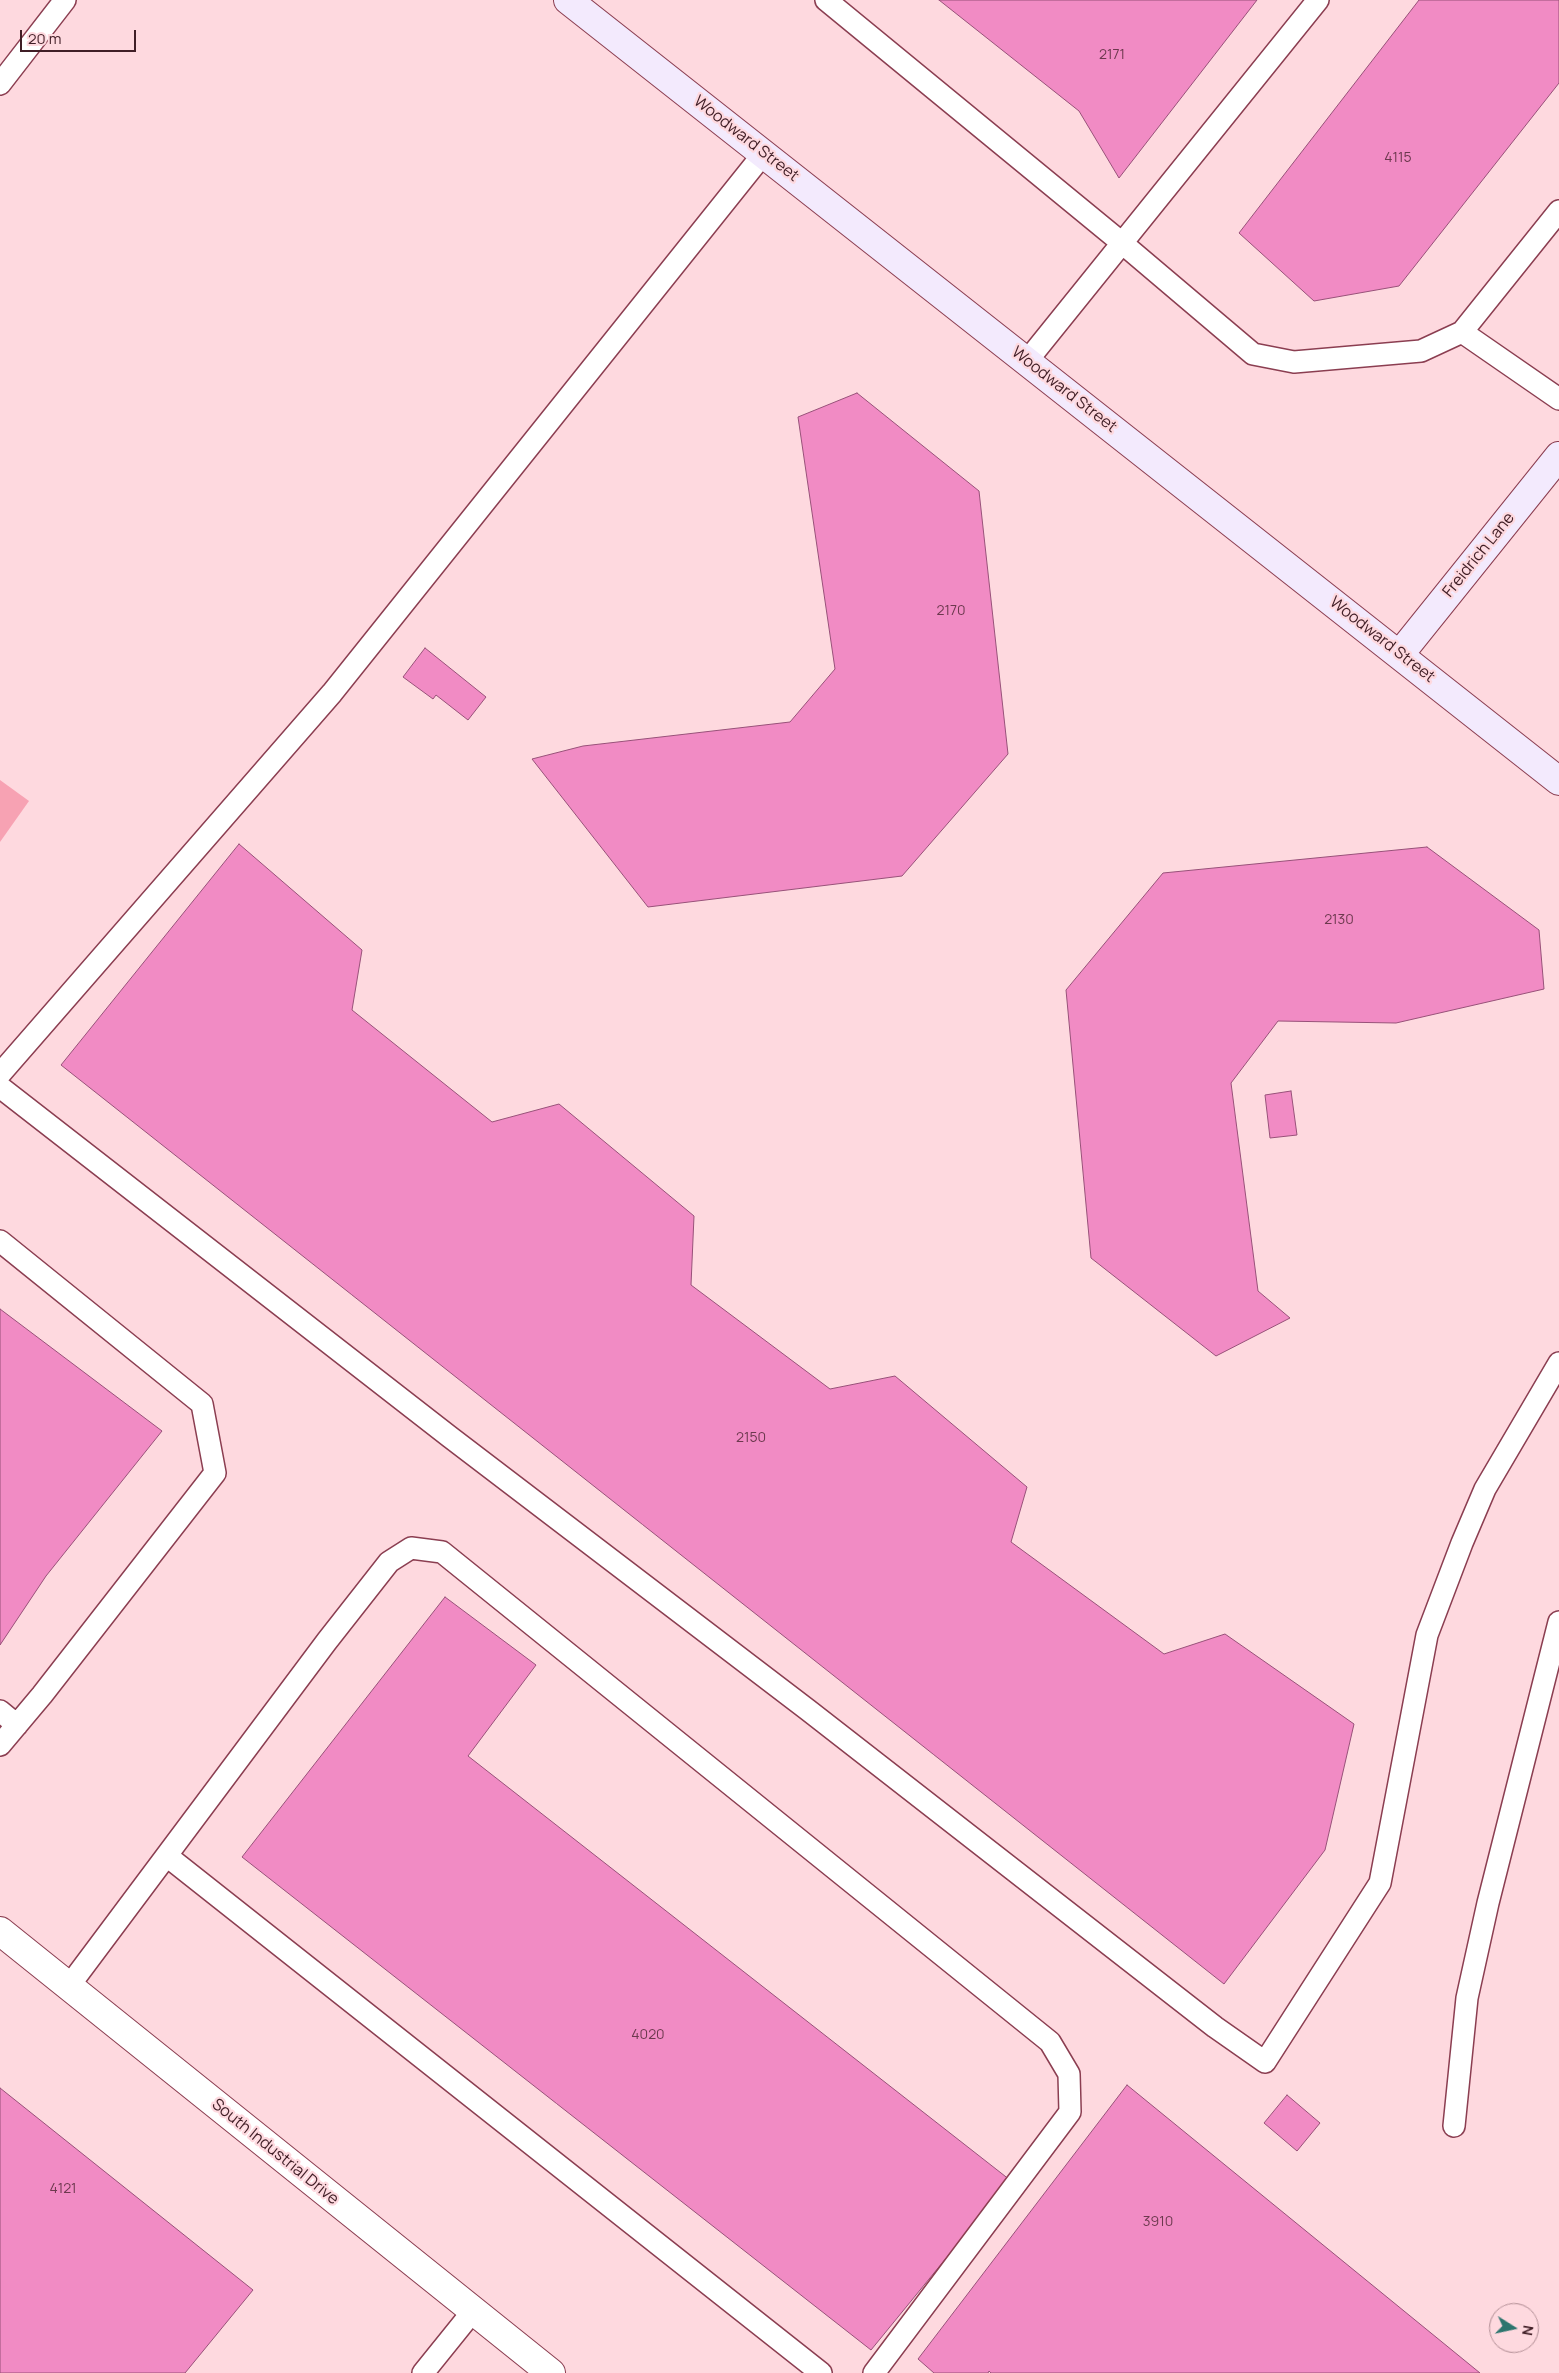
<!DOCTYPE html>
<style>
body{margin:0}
#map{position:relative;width:1559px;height:2373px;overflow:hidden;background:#fed9df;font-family:Manrope,sans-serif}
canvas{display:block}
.north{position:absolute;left:1489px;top:2303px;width:50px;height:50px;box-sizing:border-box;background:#fed9df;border:1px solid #b28e95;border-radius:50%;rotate:100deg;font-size:14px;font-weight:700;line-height:20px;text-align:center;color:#401e26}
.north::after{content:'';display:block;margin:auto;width:18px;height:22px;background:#2d756e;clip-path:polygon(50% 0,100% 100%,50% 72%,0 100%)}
.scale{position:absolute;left:20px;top:30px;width:116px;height:22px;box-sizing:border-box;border:2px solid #401e26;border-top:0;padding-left:6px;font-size:15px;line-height:18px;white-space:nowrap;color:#401e26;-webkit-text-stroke:4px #fed9df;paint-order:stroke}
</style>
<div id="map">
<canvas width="1559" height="2373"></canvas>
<div class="north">N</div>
<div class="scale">20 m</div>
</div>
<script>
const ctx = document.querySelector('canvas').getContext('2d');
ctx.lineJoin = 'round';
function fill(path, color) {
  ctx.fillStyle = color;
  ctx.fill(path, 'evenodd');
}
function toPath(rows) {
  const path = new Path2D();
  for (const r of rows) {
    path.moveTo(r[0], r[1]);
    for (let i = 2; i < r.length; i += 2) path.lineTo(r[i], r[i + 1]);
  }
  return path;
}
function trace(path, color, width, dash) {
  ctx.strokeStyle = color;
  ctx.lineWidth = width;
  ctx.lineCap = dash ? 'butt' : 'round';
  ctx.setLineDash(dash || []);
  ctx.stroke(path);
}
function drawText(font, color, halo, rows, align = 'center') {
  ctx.font = font + ' Manrope,sans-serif';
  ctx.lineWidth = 4.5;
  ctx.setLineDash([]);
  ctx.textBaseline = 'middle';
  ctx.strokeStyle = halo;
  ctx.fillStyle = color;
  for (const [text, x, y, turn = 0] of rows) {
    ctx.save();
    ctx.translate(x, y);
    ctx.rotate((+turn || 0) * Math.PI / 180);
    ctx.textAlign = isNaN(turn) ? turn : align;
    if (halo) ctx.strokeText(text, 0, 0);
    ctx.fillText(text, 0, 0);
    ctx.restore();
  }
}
const green = toPath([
 [0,780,29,801,0,842]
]);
const building = toPath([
 [939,0,1257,0,1119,178,1079,111,939,0],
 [1419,0,1559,0,1559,83,1399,286,1314,301,1239,233,1419,0],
 [857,393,979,491,1008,754,902,876,648,907,532,759,583,746,790,722,835,669,798,417,857,393],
 [425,648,486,697,468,720,436,695,433,699,403,677,425,648],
 [239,844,362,950,352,1010,492,1122,559,1104,694,1216,691,1285,830,1389,895,1376,1027,1487,1011,1542,1164,1654,1225,1634,1354,1724,1325,1850,1224,1984,61,1065,239,844],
 [1427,847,1539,930,1544,989,1396,1023,1278,1021,1231,1083,1258,1291,1290,1318,1216,1356,1091,1258,1066,990,1163,873,1427,847],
 [1291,1091,1297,1135,1270,1138,1265,1095,1291,1091],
 [0,1309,162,1431,46,1576,0,1645,0,1309],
 [445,1597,536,1665,468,1756,1010,2180,871,2350,242,1857,445,1597],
 [1127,2085,1480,2373,991,2373,989,2371,988,2373,934,2373,918,2359,1127,2085],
 [0,2088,253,2290,185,2373,0,2373,0,2088],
 [1287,2095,1320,2123,1297,2151,1264,2123,1287,2095]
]);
const lane = toPath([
 [826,0,1122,243,1253,354,1294,362,1421,351,1462,332,1559,211],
 [0,84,65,0],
 [1462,332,1559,399],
 [1027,361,1318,0],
 [0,1074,332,693,764,153],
 [0,1087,450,1437,808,1710,1215,2027,1265,2062,1380,1883,1427,1635,1462,1543,1485,1489,1559,1363],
 [0,1241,202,1404,215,1473,42,1695,0,1745],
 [0,1711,17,1725],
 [167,1856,821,2373],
 [69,1986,327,1641,389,1562,411,1548,442,1552,1050,2042,1069,2074,1070,2112,874,2373],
 [1454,2126,1467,1998,1488,1903,1559,1622],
 [423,2373,473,2311]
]);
const street = toPath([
 [0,1931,551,2373]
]);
const secondary = toPath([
 [568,0,1559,781],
 [1400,654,1559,456]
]);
const numberNames = [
 ["2171",1112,55],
 ["4115",1398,158],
 ["2170",951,611],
 ["2130",1339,920],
 ["2150",751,1438],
 ["4020",648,2035],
 ["4121",63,2189],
 ["3910",1158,2222]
];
const streetNames = [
 ["Woodward Street",746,139,38],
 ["Woodward Street",1064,390,38],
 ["Freidrich Lane",1479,555,-51],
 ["Woodward Street",1382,640,38],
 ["South Industrial Drive",275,2152,39]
];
fill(green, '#f7a2b3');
fill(building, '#f18bc4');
trace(building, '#985179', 1);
trace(lane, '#8b3e51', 24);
trace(street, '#8b3e51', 30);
trace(secondary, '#8b3e51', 30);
trace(lane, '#fff', 21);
trace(street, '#fff', 28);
trace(secondary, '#f3eafd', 28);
drawText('14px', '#6c394e', null, numberNames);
drawText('16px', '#401e26', '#fed9df', streetNames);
</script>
